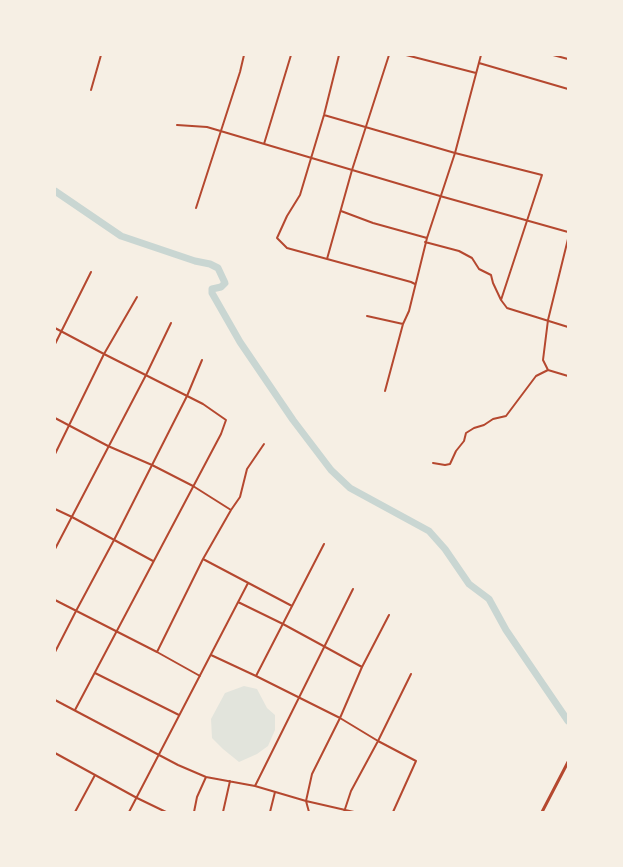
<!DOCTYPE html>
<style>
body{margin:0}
#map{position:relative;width:623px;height:867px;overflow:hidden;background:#f6efe4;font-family:"IBM Plex Sans",sans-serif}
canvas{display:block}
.frame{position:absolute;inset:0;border:56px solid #f6efe4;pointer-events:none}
</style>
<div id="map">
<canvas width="623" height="867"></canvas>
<div class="frame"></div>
</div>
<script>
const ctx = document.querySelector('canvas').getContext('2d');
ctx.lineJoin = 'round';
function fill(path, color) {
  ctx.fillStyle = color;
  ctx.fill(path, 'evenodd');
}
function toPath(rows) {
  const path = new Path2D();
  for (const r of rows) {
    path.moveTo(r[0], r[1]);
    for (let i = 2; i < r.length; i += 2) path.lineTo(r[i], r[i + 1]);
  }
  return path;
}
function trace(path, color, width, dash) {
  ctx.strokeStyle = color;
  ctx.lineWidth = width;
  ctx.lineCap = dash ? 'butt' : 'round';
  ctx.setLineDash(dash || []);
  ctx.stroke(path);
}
const green = toPath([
 [244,686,257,689,267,708,275,715,275,730,268,746,257,754,239,762,223,749,212,738,211,719,225,693]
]);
const river = toPath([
 [55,191,121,236,195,261,210,264,218,268,225,283,221,287,212,289,212,293,240,342,293,420,331,470,350,488,429,531,445,549,469,584,489,599,506,630,568,721]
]);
const minor = toPath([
 [339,55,324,115,300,195,287,216,277,238,287,248,411,282,415,284],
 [406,55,476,73],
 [553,55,568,59],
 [479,63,568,89],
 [91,90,101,55],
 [324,115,455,153,542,175,501,300],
 [177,125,207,127,440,196,568,232],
 [264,144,291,55],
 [196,208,240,72,244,55],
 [341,211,373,223,427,238],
 [568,239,548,320,543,360,548,370,568,376],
 [425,242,459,251,472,258,479,269,491,275,493,283,501,300,507,308,568,327],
 [327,259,352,170,389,55],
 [367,316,403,324],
 [55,328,104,354,203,404,226,420,221,434,75,710],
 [55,344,91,272],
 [385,391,403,324,409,311,427,238,455,153,481,55],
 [55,418,108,446,152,465,193,486,231,510],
 [55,454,104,354,137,297],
 [433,463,445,465,450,464,456,451,464,441,466,433,474,428,484,425,493,419,506,416,536,376,548,370],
 [55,509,72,517,153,561],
 [55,549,146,375,171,323],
 [203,559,292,606],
 [55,600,157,652,200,676],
 [238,602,283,624,362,667],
 [55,652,76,611,114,540,187,396,202,360],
 [157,652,203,559,231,510,240,497,247,469,264,444],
 [211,655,256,676,340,718,378,741,416,761,393,812],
 [95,673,179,715],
 [256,676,324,544],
 [55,700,178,765,206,777,255,786,306,801,354,812],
 [55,753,137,798,166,812],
 [255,786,353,589],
 [75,812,95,775],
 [129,812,248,583],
 [194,812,197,797,206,777],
 [223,812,230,781],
 [270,812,275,792],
 [309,812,306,801,312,774,340,718,362,667,389,615],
 [344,812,351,791,378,741,411,674]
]);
const secondary = toPath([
 [542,812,568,762]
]);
fill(green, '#e2e4dc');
trace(river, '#c9d6d2', 7);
trace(minor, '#b5482f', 2);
trace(secondary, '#b5482f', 3);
</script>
